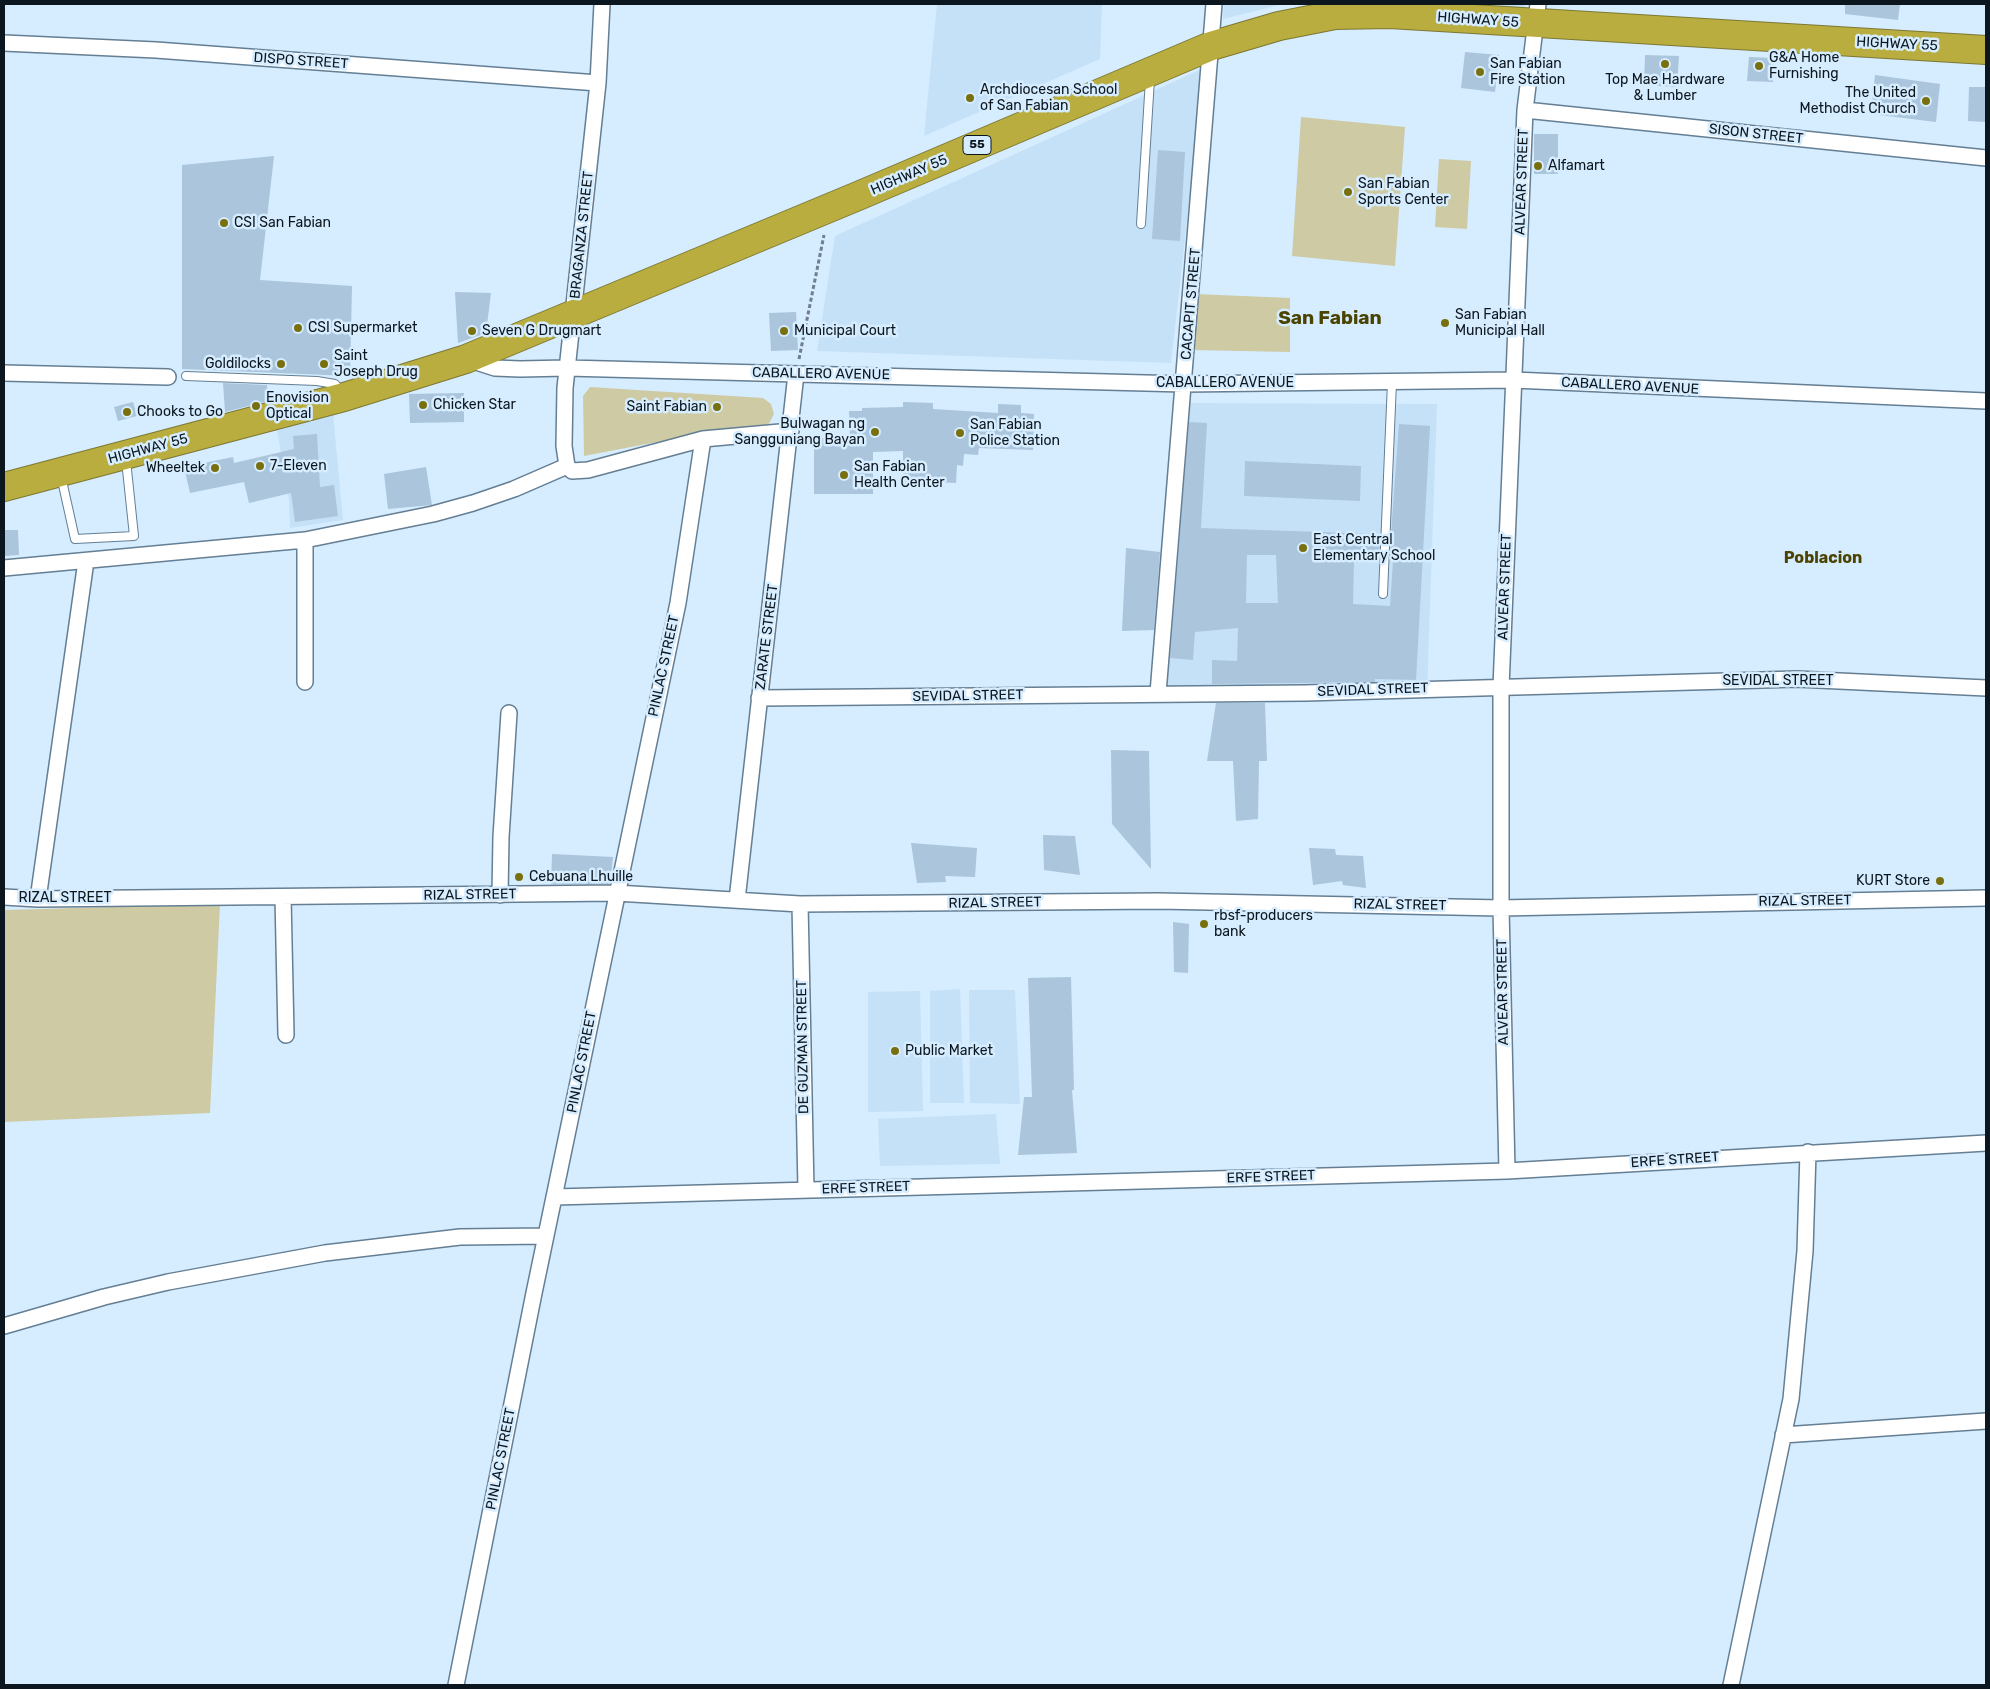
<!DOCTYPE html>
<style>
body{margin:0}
#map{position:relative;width:1990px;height:1689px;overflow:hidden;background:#d6ecff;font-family:Rubik,sans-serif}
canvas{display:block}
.frame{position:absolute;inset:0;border:5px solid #0c161e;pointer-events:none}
</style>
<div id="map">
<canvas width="1990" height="1689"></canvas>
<div class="frame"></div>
</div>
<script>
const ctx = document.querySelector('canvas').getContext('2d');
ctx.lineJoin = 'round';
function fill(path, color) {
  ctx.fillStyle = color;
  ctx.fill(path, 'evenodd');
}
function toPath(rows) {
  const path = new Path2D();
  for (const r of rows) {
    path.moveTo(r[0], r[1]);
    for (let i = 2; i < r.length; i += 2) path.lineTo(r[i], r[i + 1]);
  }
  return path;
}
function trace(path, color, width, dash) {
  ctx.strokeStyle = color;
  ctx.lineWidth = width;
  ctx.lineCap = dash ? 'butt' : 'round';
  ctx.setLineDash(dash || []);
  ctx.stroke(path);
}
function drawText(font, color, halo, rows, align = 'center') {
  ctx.font = font + ' Rubik,sans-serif';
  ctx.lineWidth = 5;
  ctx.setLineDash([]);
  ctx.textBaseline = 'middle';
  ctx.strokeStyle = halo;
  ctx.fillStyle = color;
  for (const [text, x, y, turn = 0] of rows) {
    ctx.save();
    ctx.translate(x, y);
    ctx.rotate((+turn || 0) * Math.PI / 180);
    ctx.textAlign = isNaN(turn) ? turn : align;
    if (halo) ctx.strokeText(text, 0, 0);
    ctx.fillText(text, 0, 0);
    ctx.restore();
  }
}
const built = toPath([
 [937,4,1102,4,1100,59,924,136],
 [1224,4,1284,4,1223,19],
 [1475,4,1526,4,1525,8],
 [1204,68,1171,363,817,351,835,236],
 [1184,403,1437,404,1427,693,1164,698],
 [333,413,343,520,290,528,289,499,276,424],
 [960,989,964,1103,930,1103,930,991],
 [969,990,1015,990,1020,1104,970,1103],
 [920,991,923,1111,868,1112,868,992],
 [996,1114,1000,1164,880,1166,878,1119]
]);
const green = toPath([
 [1301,117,1405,127,1395,266,1292,256],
 [1439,159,1471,161,1467,229,1435,227],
 [1195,294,1290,298,1290,352,1192,350],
 [590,387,763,398,771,404,774,414,767,427,709,432,584,456,583,396],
 [220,904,210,1113,4,1122,4,910]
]);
const building = toPath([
 [1845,4,1900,4,1898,20,1845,14],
 [1465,52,1499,55,1495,92,1461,88],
 [1645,55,1679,56,1677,87,1644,85],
 [1749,57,1774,58,1773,82,1747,81],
 [1875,75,1940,84,1936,122,1871,114],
 [1969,87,1986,87,1986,122,1968,121],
 [1534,134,1558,134,1558,174,1534,174],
 [1158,150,1185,152,1180,241,1152,239],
 [274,156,260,280,352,286,350,376,182,369,182,165],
 [455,292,491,293,486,333,458,343],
 [796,312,798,350,771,351,769,313],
 [223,383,267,385,268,401,225,412],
 [464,393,464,422,410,423,409,394],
 [133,402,137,416,118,421,114,407],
 [903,402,933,403,933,409,998,413,998,404,1021,405,1021,413,1034,414,1033,450,979,448,978,455,964,454,963,466,957,465,956,483,933,482,933,489,916,489,916,485,903,485,903,451,873,452,873,494,814,494,814,438,850,438,849,411,862,411,862,408,903,407],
 [1189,422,1207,423,1201,528,1380,534,1379,561,1354,562,1353,604,1390,606,1393,561,1390,561,1391,534,1399,424,1430,426,1416,680,1375,679,1375,682,1212,684,1212,660,1237,661,1238,628,1195,632,1193,660,1170,658],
 [1247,555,1276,555,1278,603,1246,603],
 [317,434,320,487,334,485,338,516,295,522,291,493,249,503,244,482,190,493,184,467,233,457,234,463,294,449,293,436],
 [1245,461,1361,466,1360,501,1244,496],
 [426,467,432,505,388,509,384,474],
 [4,530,18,530,19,555,4,556],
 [1126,548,1160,552,1154,630,1122,631],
 [1216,703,1265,703,1267,761,1259,761,1258,819,1236,821,1233,761,1207,761],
 [1111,750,1149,751,1151,869,1112,824],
 [1043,835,1075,836,1080,875,1044,870],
 [911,843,977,848,975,877,945,876,946,882,917,883],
 [1309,848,1335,849,1336,855,1363,856,1366,888,1343,885,1342,881,1313,885],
 [552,854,613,857,610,884,551,884],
 [1173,922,1189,924,1188,973,1174,972],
 [1071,977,1074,1090,1072,1090,1077,1153,1018,1155,1024,1097,1032,1097,1028,978]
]);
const path = toPath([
 [799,359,824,235]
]);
const lane = toPath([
 [1141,224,1150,79],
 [186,376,317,381,335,384,342,393],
 [61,476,75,539,134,536,126,460],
 [1383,594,1392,382]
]);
const street = toPath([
 [602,4,598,83,565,388,564,446,567,466,572,471,588,470,703,439,791,431],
 [4,43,156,50,598,83],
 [1525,110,1986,158],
 [467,359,495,368,520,369,567,368,1184,384,1514,380,1986,401],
 [4,373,168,377],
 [305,540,305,682],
 [4,568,305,540,433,514,473,503,514,489,567,466],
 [1158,693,1214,4],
 [759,698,1305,693,1797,679,1986,688],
 [500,895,501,837,509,713],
 [4,897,38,899,616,893,800,904,1159,901,1501,908,1986,898],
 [283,897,286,1035],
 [38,899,86,561],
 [737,900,796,374],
 [800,904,806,1190],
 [1507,1171,1501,908,1501,687,1525,110,1538,4],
 [555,1197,1507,1171,1986,1143],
 [4,1326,104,1297,168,1282,325,1253,460,1237,546,1236],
 [1783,1435,1986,1421],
 [456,1685,534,1293,678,603,703,439],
 [1731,1685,1791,1399,1805,1251,1808,1152]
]);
const highway = toPath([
 [4,487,344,397,466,359,858,196,1211,46,1279,26,1335,15,1390,14,1986,50]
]);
const markers = [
 [1665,64,5,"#786f0f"],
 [1759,66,5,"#786f0f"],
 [1480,72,5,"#786f0f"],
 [970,98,5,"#786f0f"],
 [1926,101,5,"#786f0f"],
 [1538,166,5,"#786f0f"],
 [1348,192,5,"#786f0f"],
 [224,223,5,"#786f0f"],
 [1445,323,5,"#786f0f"],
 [298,328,5,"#786f0f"],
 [472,331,5,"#786f0f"],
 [784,331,5,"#786f0f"],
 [281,364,5,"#786f0f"],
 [324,364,5,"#786f0f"],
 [423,405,5,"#786f0f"],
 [256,406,5,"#786f0f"],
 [717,407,5,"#786f0f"],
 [127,412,5,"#786f0f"],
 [875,432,5,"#786f0f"],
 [960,433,5,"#786f0f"],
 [260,466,5,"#786f0f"],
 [215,468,5,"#786f0f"],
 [844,475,5,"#786f0f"],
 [1303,548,5,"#786f0f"],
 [519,877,5,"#786f0f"],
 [1940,881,5,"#786f0f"],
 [1204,924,5,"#786f0f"],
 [895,1051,5,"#786f0f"]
];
const shields = [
 [977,145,28]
];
const shieldNames = [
 ["55",977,145]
];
const streetNames = [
 ["HIGHWAY 55",1478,20,4],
 ["HIGHWAY 55",1897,44,3],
 ["DISPO STREET",301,61,4],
 ["SISON STREET",1756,134,6],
 ["HIGHWAY 55",909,175,-23],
 ["ALVEAR STREET",1522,182,-88],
 ["BRAGANZA STREET",582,235,-84],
 ["CACAPIT STREET",1191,304,-85],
 ["CABALLERO AVENUE",821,374,1],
 ["CABALLERO AVENUE",1225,383],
 ["CABALLERO AVENUE",1630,386,3],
 ["HIGHWAY 55",148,449,-15],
 ["ALVEAR STREET",1505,587,-88],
 ["ZARATE STREET",767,637,-83],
 ["PINLAC STREET",664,666,-78],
 ["SEVIDAL STREET",1778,681],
 ["SEVIDAL STREET",1373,690,-2],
 ["SEVIDAL STREET",968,696,-1],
 ["RIZAL STREET",470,895,-1],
 ["RIZAL STREET",65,898],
 ["RIZAL STREET",1805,901,-1],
 ["RIZAL STREET",995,903,-1],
 ["RIZAL STREET",1400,905,1],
 ["ALVEAR STREET",1503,992,-91],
 ["DE GUZMAN STREET",803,1047,-91],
 ["PINLAC STREET",582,1062,-79],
 ["ERFE STREET",1675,1160,-4],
 ["ERFE STREET",1271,1177,-2],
 ["ERFE STREET",866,1188,-2],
 ["PINLAC STREET",501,1459,-79]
];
const poiNames = [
 ["G&A Home",1769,58],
 ["Furnishing",1769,74],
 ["San Fabian",1490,64],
 ["Fire Station",1490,80],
 ["Top Mae Hardware",1665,80,"center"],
 ["& Lumber",1665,96,"center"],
 ["Archdiocesan School",980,90],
 ["of San Fabian",980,106],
 ["The United",1916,93,"right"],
 ["Methodist Church",1916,109,"right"],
 ["Alfamart",1548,166],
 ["San Fabian",1358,184],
 ["Sports Center",1358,200],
 ["CSI San Fabian",234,223],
 ["San Fabian",1455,315],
 ["Municipal Hall",1455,331],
 ["CSI Supermarket",308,328],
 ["Seven G Drugmart",482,331],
 ["Municipal Court",794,331],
 ["Saint",334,356],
 ["Joseph Drug",334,372],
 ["Goldilocks",271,364,"right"],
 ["Enovision",266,398],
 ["Optical",266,414],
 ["Chicken Star",433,405],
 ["Saint Fabian",707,407,"right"],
 ["Chooks to Go",137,412],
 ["Bulwagan ng",865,424,"right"],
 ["Sangguniang Bayan",865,440,"right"],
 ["San Fabian",970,425],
 ["Police Station",970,441],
 ["7-Eleven",270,466],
 ["San Fabian",854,467],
 ["Health Center",854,483],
 ["Wheeltek",205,468,"right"],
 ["East Central",1313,540],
 ["Elementary School",1313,556],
 ["Cebuana Lhuille",529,877],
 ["KURT Store",1930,881,"right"],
 ["rbsf-producers",1214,916],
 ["bank",1214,932],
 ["Public Market",905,1051]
];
const quarterNames = [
 ["Poblacion",1823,558]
];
const districtNames = [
 ["San Fabian",1330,319]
];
fill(built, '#c5e1f8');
fill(green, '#cdcaa4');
fill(building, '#aac5dc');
trace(lane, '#647e93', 10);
trace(street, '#647e93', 18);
trace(highway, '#7c7833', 30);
trace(path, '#6f7f8d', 3, [4, 2.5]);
trace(lane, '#fff', 8);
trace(street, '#fff', 15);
trace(highway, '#b8ad3e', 28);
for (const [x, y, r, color] of markers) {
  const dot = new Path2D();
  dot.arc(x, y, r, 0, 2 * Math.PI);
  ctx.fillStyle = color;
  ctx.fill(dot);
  trace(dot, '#d6ecff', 2);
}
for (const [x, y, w] of shields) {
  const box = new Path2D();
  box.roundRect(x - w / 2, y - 9.5, w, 19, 4);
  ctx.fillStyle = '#d6ecff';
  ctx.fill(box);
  trace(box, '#0c161e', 1);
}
drawText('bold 12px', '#0c161e', null, shieldNames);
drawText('14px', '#0c161e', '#d6ecff', streetNames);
drawText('14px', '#0c161e', '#d6ecff', poiNames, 'left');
drawText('bold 16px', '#4b4401', '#d6ecff', quarterNames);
drawText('bold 19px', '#4b4401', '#d6ecff', districtNames);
</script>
